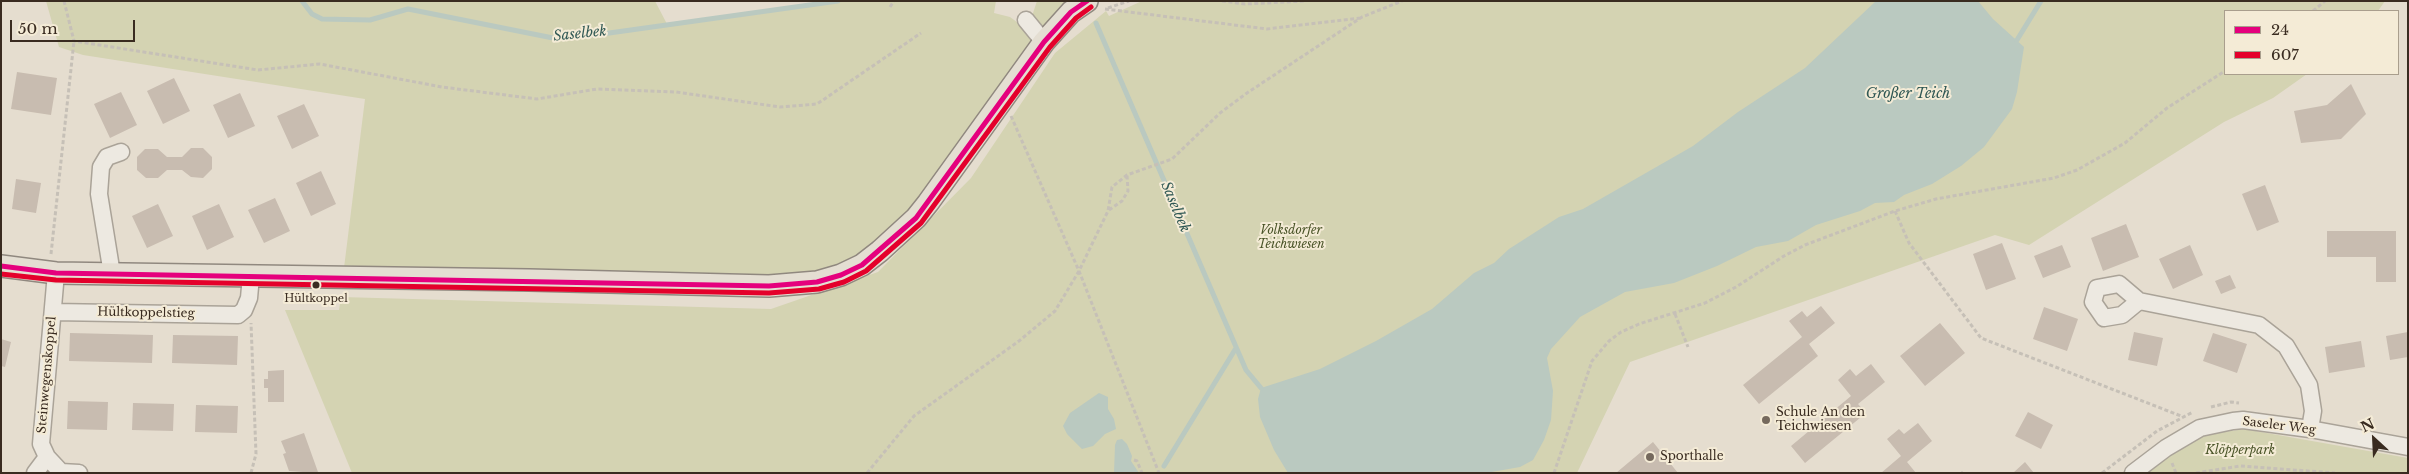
<!DOCTYPE html>
<meta charset="utf-8">
<style>
body{margin:0}
#map{position:relative;width:2409px;height:474px;overflow:hidden;background:#e5ddcf;font-family:"Libre Baskerville",serif}
canvas{display:block}
.frame{position:absolute;inset:0;border:2px solid #392b20;pointer-events:none}
.legend{position:absolute;left:2224px;top:10px;width:175px;height:65px;box-sizing:border-box;background:#f4ebd6;border:1px solid #a99e8d;margin:0;padding:6px 9px;list-style:none;font-size:15px;color:#392b20}
.legend li{display:flex;align-items:center;gap:10px;height:25px}
.legend b{width:25px;border:1px solid #a99e8d}
.north{position:absolute;left:2349px;top:414px;width:50px;height:50px;-webkit-text-stroke:4px #f4ebd6;paint-order:stroke;rotate:335deg;font-size:14px;font-weight:700;line-height:20px;text-align:center;color:#392b20}
.north::after{content:'';display:block;margin:auto;width:18px;height:22px;background:#392b20;clip-path:polygon(50% 0,100% 100%,50% 72%,0 100%)}
.scale{position:absolute;left:10px;top:20px;width:125px;height:22px;box-sizing:border-box;border:2px solid #392b20;border-top:0;padding-left:6px;font-size:15px;line-height:18px;white-space:nowrap;color:#392b20;-webkit-text-stroke:4px #f4ebd6;paint-order:stroke}
</style>
<div id="map">
<canvas width="2409" height="474"></canvas>
<div class="frame"></div>
<ul class="legend">
<li><b style="height:6px;background:#e5007d"></b>24</li>
<li><b style="height:6px;background:#e4002b"></b>607</li>
</ul>
<div class="north">N</div>
<div class="scale">50 m</div>
</div>
<script>
const ctx = document.querySelector('canvas').getContext('2d');
ctx.lineJoin = 'round';
function fill(path, color) {
  ctx.fillStyle = color;
  ctx.fill(path, 'evenodd');
}
function toPath(rows) {
  const path = new Path2D();
  for (const r of rows) {
    path.moveTo(r[0], r[1]);
    for (let i = 2; i < r.length; i += 2) path.lineTo(r[i], r[i + 1]);
  }
  return path;
}
function trace(path, color, width, dash) {
  ctx.strokeStyle = color;
  ctx.lineWidth = width;
  ctx.lineCap = dash ? 'butt' : 'round';
  ctx.setLineDash(dash || []);
  ctx.stroke(path);
}
function drawText(font, color, halo, rows, align = 'center') {
  ctx.font = font + ' "Libre Baskerville",serif';
  ctx.lineWidth = 4;
  ctx.setLineDash([]);
  ctx.textBaseline = 'middle';
  ctx.strokeStyle = halo;
  ctx.fillStyle = color;
  for (const [text, x, y, turn = 0] of rows) {
    ctx.save();
    ctx.translate(x, y);
    ctx.rotate((+turn || 0) * Math.PI / 180);
    ctx.textAlign = isNaN(turn) ? turn : align;
    if (halo) ctx.strokeText(text, 0, 0);
    ctx.fillText(text, 0, 0);
    ctx.restore();
  }
}
const green = toPath([
 [46,1,655,1,667,24,838,1,996,1,994,13,1010,17,1044,42,897,235,817,282,343,276,365,99,83,55,59,47],
 [1037,1,1087,1,1045,41,1032,16],
 [1142,1,2385,1,2378,11,2225,11,2225,74,2307,74,2273,98,2224,122,2029,245,1995,235,1630,362,1577,473,352,473,285,310,339,310,341,297,771,309,878,272,971,178,1055,53,1106,11,1109,16],
 [2244,429,2408,458,2408,473,2140,473,2205,435]
]);
const water = toPath([
 [1876,1,1978,1,1993,19,2024,47,2017,92,2012,109,1984,147,1961,166,1932,184,1904,195,1894,202,1875,203,1860,211,1816,225,1788,241,1756,247,1717,266,1674,283,1625,292,1580,317,1551,349,1547,358,1553,391,1551,420,1544,440,1533,460,1520,467,1486,473,1288,473,1274,450,1260,417,1258,399,1261,388,1320,369,1376,341,1432,309,1474,273,1494,263,1509,249,1559,217,1583,209,1693,146,1738,112,1805,68],
 [1099,393,1108,397,1108,409,1114,419,1116,429,1105,434,1093,446,1082,449,1067,434,1063,426,1070,413],
 [1122,439,1127,444,1132,456,1131,461,1139,473,1114,473,1115,445,1117,440]
]);
const stream = toPath([
 [302,1,312,14,322,19,370,20,408,9,553,38,595,35,838,1],
 [1096,23,1246,370,1261,388],
 [2017,40,2041,1],
 [1164,466,1236,348]
]);
const building = toPath([
 [17,72,57,78,51,115,11,109],
 [174,78,190,111,163,124,147,91],
 [2351,84,2366,114,2341,139,2301,143,2294,111,2327,105],
 [121,92,137,125,110,138,94,104],
 [240,93,255,126,228,138,213,105],
 [304,104,319,136,292,149,277,116],
 [191,148,203,148,212,157,212,169,203,178,191,177,182,170,167,170,158,178,146,178,137,170,137,157,145,149,158,149,167,157,182,157],
 [321,171,336,204,311,216,296,183],
 [16,179,41,183,36,213,12,209],
 [2265,185,2279,222,2257,231,2242,194],
 [275,198,290,231,264,243,248,210],
 [158,204,173,236,147,248,132,216],
 [219,204,234,237,207,250,192,216],
 [2126,224,2139,257,2103,271,2091,238],
 [2327,231,2396,231,2396,282,2376,282,2376,257,2327,257],
 [2002,243,2016,279,1986,290,1973,254],
 [2062,245,2071,267,2043,278,2034,256],
 [2190,245,2203,275,2173,289,2159,259],
 [2230,275,2236,288,2221,294,2215,281],
 [1821,306,1835,323,1809,344,1818,356,1759,404,1743,385,1802,337,1789,321,1802,311,1807,317],
 [2044,307,2078,319,2067,351,2033,339],
 [1940,323,1965,353,1925,386,1900,356],
 [2134,332,2163,338,2157,366,2128,360],
 [2408,332,2408,357,2390,360,2386,336],
 [70,333,153,335,152,363,69,361],
 [2213,333,2247,344,2237,373,2203,361],
 [173,335,238,336,237,365,172,363],
 [1,339,11,342,5,367,1,366],
 [2361,341,2365,367,2329,373,2325,347],
 [1871,364,1885,382,1858,404,1866,413,1805,463,1791,446,1851,396,1838,380,1850,369,1856,376],
 [284,370,284,402,268,402,268,388,264,388,264,379,268,379,268,371],
 [68,401,108,402,107,430,67,429],
 [133,403,174,404,173,431,132,430],
 [196,405,238,406,237,433,195,432],
 [2028,412,2053,425,2041,449,2015,436],
 [1918,423,1932,441,1907,462,1916,473,1881,473,1901,456,1887,439,1899,429,1904,434],
 [304,433,318,472,317,473,289,471,283,454,286,453,281,441],
 [1653,442,1678,473,1616,473],
 [2025,462,2034,473,2013,473]
]);
const path = toPath([
 [64,1,74,41,258,70,320,64,442,87,537,99,597,89,676,92,780,107,817,104,921,33],
 [1222,1,1245,4,1305,1],
 [890,7,894,1],
 [1108,8,1129,1],
 [1105,9,1267,29,1361,18],
 [2313,11,2325,1],
 [1011,116,1079,271,1159,473],
 [1109,210,1122,201,1128,191,1127,175],
 [1895,211,1909,243,1981,338,2181,416],
 [51,254,74,41],
 [1675,314,1688,347],
 [2211,407,2231,402,2239,403],
 [1134,460,1137,461,1142,473],
 [2172,463,2176,473],
 [251,473,256,454,251,323],
 [867,473,914,416,1019,341,1055,311,1079,271,1108,211,1112,187,1127,175,1172,159,1220,113,1247,93,1362,17,1402,1],
 [1554,473,1592,361,1609,341,1621,332,1639,324,1705,303,1736,287,1784,256,1805,245,1895,211,1936,199,2054,178,2077,170,2125,143,2167,108,2225,71],
 [1961,473,1963,473],
 [2102,473,2157,431,2193,412],
 [2196,473,2240,466,2335,473]
]);
const minor = toPath([
 [1026,20,1044,42],
 [56,273,41,444,47,457,61,472,79,473],
 [112,274,99,194,101,167,107,157,121,152],
 [2139,301,2122,315,2104,318,2093,302,2097,288,2119,284,2139,301,2259,325,2286,346,2309,385,2313,411,2310,429],
 [53,312,238,315,244,310,249,298,251,276],
 [35,473,47,457],
 [2133,473,2166,448,2200,428,2233,421,2243,420,2310,429,2408,447]
]);
const major = toPath([
 [1,266,56,273,529,280,769,286,817,282,841,275,862,265,880,251,916,218,928,203,1044,42,1071,12,1087,1]
]);
const bus1 = toPath([
 [1,266,56,273,769,286,817,282,841,275,862,265,916,218,1044,42,1071,12,1087,1]
]);
const bus2 = toPath([
 [1,274,56,280,769,293,819,289,844,282,866,271,921,223,1050,47,1076,18,1091,7]
]);
const markers = [
 [316,285,4.5,"#392b20"],
 [1766,420,5,"#75695d"],
 [1650,457,5,"#75695d"]
];
const busNames = [
 ["Hültkoppel",316,299]
];
const parkNames = [
 ["Volksdorfer",1291,231],
 ["Teichwiesen",1291,245],
 ["Klöpperpark",2240,451]
];
const streetNames = [
 ["Hültkoppelstieg",146,313,1],
 ["Steinwegenskoppel",47,375,-85],
 ["Saseler Weg",2279,426,7]
];
const poiNames = [
 ["Schule An den",1776,413],
 ["Teichwiesen",1776,427],
 ["Sporthalle",1660,457]
];
const waterNames = [
 ["Saselbek",580,34,-6],
 ["Großer Teich",1908,94],
 ["Saselbek",1175,207,67]
];
fill(green, '#d4d3b2');
fill(water, '#bac9c0');
trace(stream, '#bac9c0', 5);
fill(building, '#c8bcb0');
trace(minor, '#aaa398', 19);
trace(major, '#90887f', 24);
trace(path, '#c6c0b7', 3, [4, 2.5]);
trace(minor, '#ede9e1', 16);
trace(major, '#e4ded2', 21);
trace(bus1, '#e5007d', 5);
trace(bus2, '#e4002b', 5);
for (const [x, y, r, color] of markers) {
  const dot = new Path2D();
  dot.arc(x, y, r, 0, 2 * Math.PI);
  ctx.fillStyle = color;
  ctx.fill(dot);
  trace(dot, '#f4ebd6', 2);
}
drawText('11px', '#392b20', '#f4ebd6', busNames);
drawText('italic 12px', '#4a5428', '#f4ebd6', parkNames);
drawText('12px', '#392b20', '#f4ebd6', streetNames);
drawText('12px', '#392b20', '#f4ebd6', poiNames, 'left');
drawText('italic 14px', '#305854', '#f4ebd6', waterNames);
</script>
